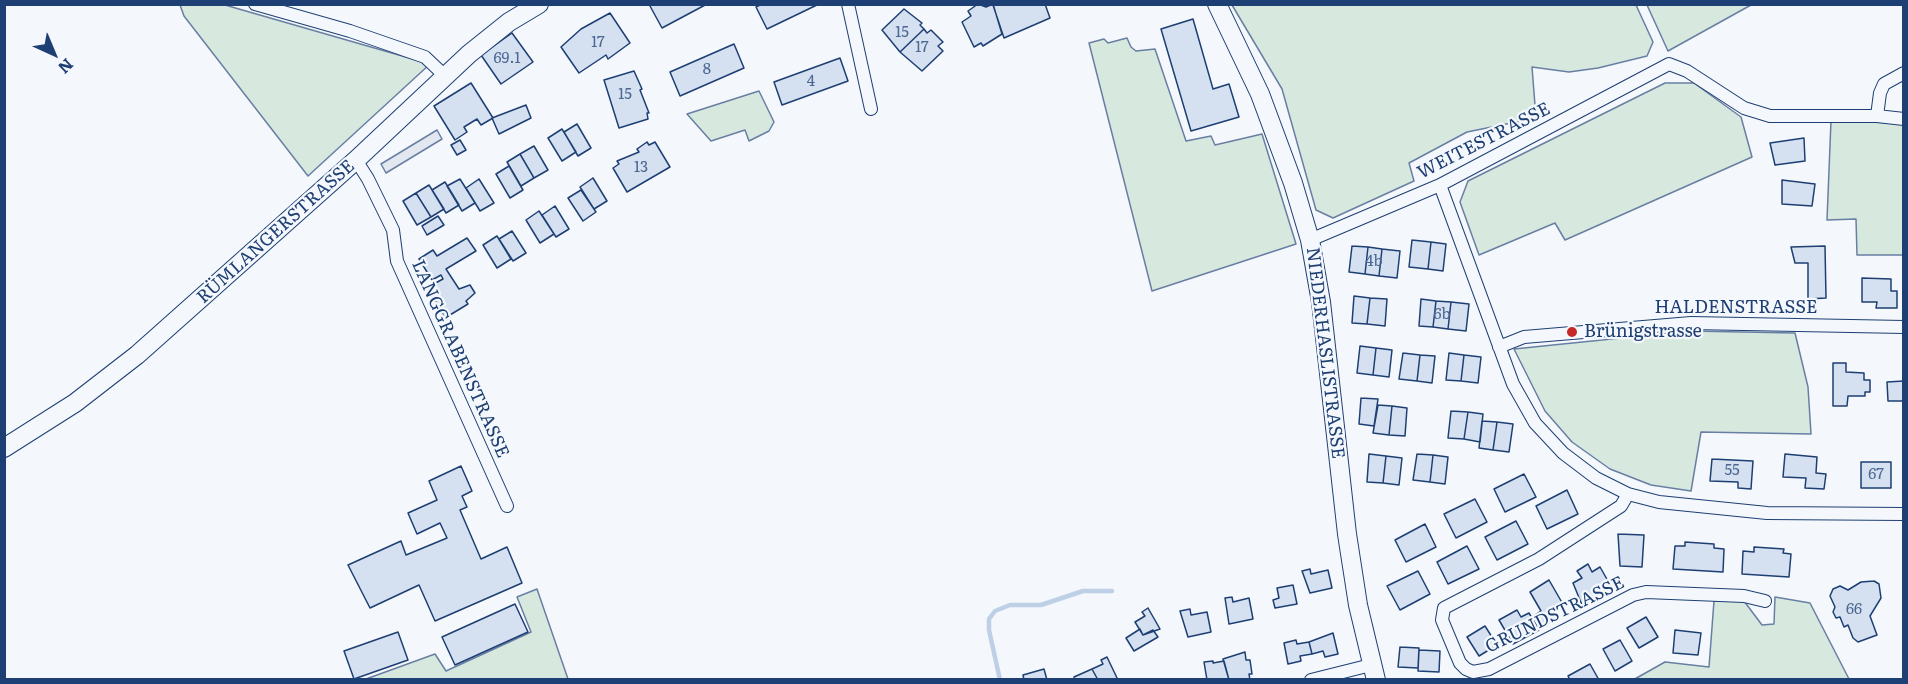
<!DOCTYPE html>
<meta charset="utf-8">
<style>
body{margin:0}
#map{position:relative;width:1908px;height:684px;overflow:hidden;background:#f4f7fb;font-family:Literata,serif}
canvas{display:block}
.frame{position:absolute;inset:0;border:6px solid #1d3f73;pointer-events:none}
.north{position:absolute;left:24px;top:24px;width:60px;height:60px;-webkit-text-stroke:4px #f4f7fb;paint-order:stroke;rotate:136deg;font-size:16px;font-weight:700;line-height:24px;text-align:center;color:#1d3f73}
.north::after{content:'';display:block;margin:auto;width:21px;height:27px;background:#1d3f73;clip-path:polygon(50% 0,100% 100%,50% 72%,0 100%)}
</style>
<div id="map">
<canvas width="1908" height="684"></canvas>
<div class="frame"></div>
<div class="north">N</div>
</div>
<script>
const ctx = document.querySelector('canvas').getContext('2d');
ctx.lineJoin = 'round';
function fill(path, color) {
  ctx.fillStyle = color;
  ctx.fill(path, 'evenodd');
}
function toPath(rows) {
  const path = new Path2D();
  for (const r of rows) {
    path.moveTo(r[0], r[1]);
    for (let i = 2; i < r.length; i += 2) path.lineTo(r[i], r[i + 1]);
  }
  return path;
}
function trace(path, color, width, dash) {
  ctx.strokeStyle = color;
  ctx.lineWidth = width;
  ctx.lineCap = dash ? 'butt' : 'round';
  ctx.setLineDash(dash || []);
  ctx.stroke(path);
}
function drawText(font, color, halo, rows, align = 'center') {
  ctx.font = font + ' Literata,serif';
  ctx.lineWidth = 4.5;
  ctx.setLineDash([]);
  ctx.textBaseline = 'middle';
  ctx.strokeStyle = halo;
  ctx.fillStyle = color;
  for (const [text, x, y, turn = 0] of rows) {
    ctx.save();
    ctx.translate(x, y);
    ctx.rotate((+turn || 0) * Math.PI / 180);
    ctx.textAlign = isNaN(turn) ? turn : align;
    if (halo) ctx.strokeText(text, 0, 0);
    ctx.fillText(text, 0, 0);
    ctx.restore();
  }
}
const green = toPath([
 [180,5,225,5,430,64,308,176,184,16,180,5],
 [1232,5,1636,5,1653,42,1647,56,1598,68,1569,72,1532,67,1536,118,1467,132,1409,163,1414,181,1333,218,1316,210,1282,89,1232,5],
 [1647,5,1751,5,1668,51,1647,5],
 [1127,38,1131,47,1136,51,1155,49,1186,141,1211,136,1215,145,1262,134,1296,244,1152,291,1089,43,1104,39,1108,43,1127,38],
 [1665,83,1694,83,1741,117,1752,157,1565,240,1555,223,1479,255,1460,202,1468,181,1665,83],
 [759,91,774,122,769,131,749,141,745,130,711,141,687,114,759,91],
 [1831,121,1903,123,1903,255,1857,255,1856,219,1827,220,1831,121],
 [1690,331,1795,333,1808,387,1811,434,1701,432,1691,491,1651,485,1610,469,1572,442,1545,411,1514,349,1690,331],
 [537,589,568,679,366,679,435,654,446,671,531,632,517,597,537,589],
 [1775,597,1810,603,1849,679,1633,680,1665,662,1709,667,1714,601,1744,601,1762,625,1774,624,1775,597]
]);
const parking = toPath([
 [437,130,442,139,386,173,381,164,437,130]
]);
const stream = toPath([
 [1000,680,989,630,989,619,995,611,1010,605,1041,605,1083,591,1112,591]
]);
const building = toPath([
 [652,4,707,4,662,28,650,6,652,4],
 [762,4,819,4,767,29,756,7,762,4],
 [978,4,986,7,993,4,1002,34,983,46,981,43,974,47,962,22,971,16,968,11,978,4],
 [1045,4,1050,18,1004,38,993,5,1045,4],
 [904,9,922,23,920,25,924,29,900,52,882,30,904,9],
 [610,13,630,43,608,59,606,55,579,73,561,47,581,29,610,13],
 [1193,19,1213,89,1229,84,1239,117,1191,131,1161,29,1193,19],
 [924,29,927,33,931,30,943,42,938,46,943,51,922,71,900,52,924,29],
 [512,33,533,62,501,84,481,55,512,33],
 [734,44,744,68,680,96,670,72,734,44],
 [840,58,848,81,782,105,774,82,840,58],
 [634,71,642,89,640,90,649,113,647,113,648,119,619,128,604,80,634,71],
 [471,83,493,118,481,125,477,119,464,127,467,132,455,140,434,106,471,83],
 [526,105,531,118,499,134,492,118,526,105],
 [577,124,591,148,578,156,564,132,577,124],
 [562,129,576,152,562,161,548,138,562,129],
 [1804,138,1805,161,1775,165,1770,143,1804,138],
 [460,140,466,150,457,155,451,145,460,140],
 [647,142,649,145,655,142,670,167,627,192,613,168,619,164,617,161,639,152,637,149,647,142],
 [534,146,548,170,534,178,520,154,534,146],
 [520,154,534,178,521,186,507,162,520,154],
 [509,166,523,190,510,198,496,174,509,166],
 [593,178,607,201,594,209,580,187,593,178],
 [460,179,475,203,462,211,447,186,460,179],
 [479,179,494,203,480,211,466,188,479,179],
 [1782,180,1815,184,1812,206,1782,204,1782,180],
 [445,182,459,205,446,213,432,190,445,182],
 [429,185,444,209,431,217,416,193,429,185],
 [581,190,596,212,583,221,568,198,581,190],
 [416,193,431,217,417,225,403,201,416,193],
 [555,206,569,229,556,237,542,215,555,206],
 [539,211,554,234,540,243,526,220,539,211],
 [438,216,444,225,427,235,422,226,438,216],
 [512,231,526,253,513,261,499,239,512,231],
 [497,236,511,259,497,268,483,245,497,236],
 [467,238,476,251,446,269,459,289,470,285,475,293,466,301,468,304,445,318,428,287,443,279,441,275,432,280,419,259,433,250,437,256,467,238],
 [1412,240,1431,242,1428,269,1409,267,1412,240],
 [1431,242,1446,244,1443,271,1428,269,1431,242],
 [1352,246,1368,247,1365,274,1349,272,1352,246],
 [1825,246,1826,298,1808,299,1808,263,1795,263,1791,247,1825,246],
 [1368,247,1382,249,1379,276,1365,274,1368,247],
 [1382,249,1400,251,1397,278,1379,276,1382,249],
 [1862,278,1891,279,1891,291,1897,291,1897,308,1876,308,1877,302,1862,302,1862,278],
 [1354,296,1370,298,1367,324,1352,323,1354,296],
 [1370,298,1387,299,1385,326,1367,324,1370,298],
 [1421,299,1436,301,1433,327,1419,326,1421,299],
 [1436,301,1451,302,1448,329,1433,327,1436,301],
 [1451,302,1469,304,1466,331,1448,329,1451,302],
 [1360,346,1376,348,1373,375,1357,373,1360,346],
 [1376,348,1392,350,1389,377,1373,375,1376,348],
 [1403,353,1420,355,1417,381,1399,379,1403,353],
 [1449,353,1464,355,1461,381,1446,380,1449,353],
 [1420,355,1435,356,1432,383,1417,381,1420,355],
 [1464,355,1481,357,1478,383,1461,381,1464,355],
 [1833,363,1846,363,1846,372,1864,373,1864,380,1870,380,1870,392,1865,392,1865,396,1848,396,1847,406,1833,406,1833,363],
 [1904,381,1904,401,1888,401,1887,382,1904,381],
 [1361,398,1378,399,1374,426,1359,424,1361,398],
 [1378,405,1392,406,1389,435,1373,433,1378,405],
 [1392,406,1407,408,1405,436,1389,435,1392,406],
 [1451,411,1468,412,1464,439,1448,438,1451,411],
 [1468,412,1483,414,1480,442,1464,439,1468,412],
 [1482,421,1497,422,1493,450,1479,448,1482,421],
 [1497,422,1513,424,1509,452,1493,450,1497,422],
 [1369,454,1386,456,1383,483,1367,482,1369,454],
 [1417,454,1433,455,1430,482,1413,480,1417,454],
 [1785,454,1817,457,1816,473,1826,474,1824,489,1805,488,1806,478,1783,477,1785,454],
 [1433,455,1448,457,1445,484,1430,482,1433,455],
 [1386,456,1402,458,1399,485,1383,483,1386,456],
 [1712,459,1753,461,1751,489,1738,488,1738,482,1710,481,1712,459],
 [1861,462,1891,462,1891,488,1861,488,1861,462],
 [461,466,472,491,462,496,467,507,460,510,481,559,507,547,522,583,435,621,419,585,370,608,348,565,401,541,406,555,447,538,440,523,417,534,408,513,437,500,429,481,461,466],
 [1524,474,1536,497,1505,512,1494,489,1524,474],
 [1567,490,1578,514,1547,529,1536,506,1567,490],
 [1475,499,1487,522,1456,538,1444,514,1475,499],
 [1516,521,1528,544,1497,560,1485,537,1516,521],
 [1425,524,1436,547,1406,562,1395,540,1425,524],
 [1618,534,1644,535,1642,567,1620,566,1618,534],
 [1685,542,1714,544,1714,548,1724,549,1723,572,1673,569,1675,546,1685,546,1685,542],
 [1467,546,1479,569,1448,584,1437,562,1467,546],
 [1754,547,1784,549,1783,553,1791,554,1789,577,1742,574,1743,551,1754,552,1754,547],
 [1588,564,1592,572,1600,567,1612,588,1605,591,1607,594,1582,605,1573,583,1582,578,1577,571,1588,564],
 [1310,569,1311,574,1328,570,1332,588,1310,593,1302,571,1310,569],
 [1418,571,1430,594,1400,610,1387,586,1418,571],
 [1549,580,1564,606,1549,611,1554,620,1542,626,1535,615,1541,611,1530,592,1549,580],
 [1874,581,1879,584,1881,598,1870,616,1877,635,1858,642,1853,638,1848,625,1844,627,1840,617,1836,618,1833,612,1835,607,1830,596,1833,589,1840,586,1848,590,1861,582,1874,581],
 [1293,585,1297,604,1275,608,1273,600,1279,598,1277,588,1293,585],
 [1232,597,1233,602,1249,598,1253,619,1229,624,1225,598,1232,597],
 [515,604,528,632,455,665,442,637,515,604],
 [1148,608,1160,629,1143,635,1135,622,1145,616,1142,612,1148,608],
 [1190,609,1191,615,1207,612,1211,632,1188,637,1180,611,1190,609],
 [1517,610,1521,617,1529,613,1539,630,1513,644,1499,620,1517,610],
 [1646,617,1658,637,1639,648,1627,628,1646,617],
 [1485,626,1497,645,1479,656,1467,637,1485,626],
 [1140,629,1143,635,1153,630,1158,637,1134,651,1126,638,1140,629],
 [1675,630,1701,633,1698,655,1673,653,1675,630],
 [398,632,408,660,354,679,344,651,398,632],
 [1333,633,1338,654,1325,657,1323,651,1312,654,1309,642,1333,633],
 [1296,640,1297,644,1309,642,1312,654,1300,656,1301,661,1288,664,1284,643,1296,640],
 [1620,640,1632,661,1615,671,1603,649,1620,640],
 [1400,647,1419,648,1418,668,1398,667,1400,647],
 [1419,650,1440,651,1439,672,1418,671,1419,650],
 [1245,652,1246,660,1250,660,1252,674,1249,674,1250,680,1229,680,1223,659,1245,652],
 [1107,657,1118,680,1098,680,1092,669,1103,664,1101,660,1107,657],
 [1213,661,1213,663,1224,661,1229,680,1207,680,1204,662,1213,661],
 [1590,664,1599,680,1570,680,1568,676,1590,664],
 [1044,669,1047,680,1024,680,1023,675,1044,669],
 [1092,669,1098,680,1075,680,1074,677,1092,669]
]);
const street = toPath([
 [255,4,350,31,425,57,445,76],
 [848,4,871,109],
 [1877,116,1880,93,1884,84,1904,73],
 [356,160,368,179,393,230,397,261,507,506],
 [1440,185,1513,384,1535,423,1563,453,1596,478,1628,494,1659,502,1767,513,1904,514],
 [1310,240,1440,185,1669,64,1687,71,1744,108,1770,116,1877,116,1904,119],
 [1499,347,1524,337,1691,323,1904,327],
 [1628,494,1621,506,1539,559,1444,608,1442,620,1460,663,1466,669,1473,672,1489,669,1633,595,1646,592,1744,596,1765,601],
 [1311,680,1371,665]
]);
const secondary = toPath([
 [1217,4,1260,94,1293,183,1310,240,1321,302,1347,534,1358,605,1376,680],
 [4,448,75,403,137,355,356,160,469,54,509,22,539,4]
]);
const markers = [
 [1572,332,6,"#c62828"]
];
const numberNames = [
 ["15",902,33],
 ["17",598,43],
 ["17",922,48],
 ["69.1",507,59],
 ["8",707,70],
 ["4",811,82],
 ["15",625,95],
 ["13",641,168],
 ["4b",1374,262],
 ["6b",1442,315],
 ["55",1732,471],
 ["67",1876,475],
 ["66",1854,610]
];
const streetNames = [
 ["WEITESTRASSE",1484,141,-27],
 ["RÜMLANGERSTRASSE",276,232,-42],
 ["HALDENSTRASSE",1736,308],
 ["NIEDERHASLISTRASSE",1325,353,83],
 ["LANGGRABENSTRASSE",460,359,66],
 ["GRUNDSTRASSE",1555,615,-26]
];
const poiNames = [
 ["Brünigstrasse",1584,332]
];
fill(green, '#d7e8df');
trace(green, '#687fa3', 1.5);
fill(parking, '#e3e8f0');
trace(parking, '#687fa3', 1.5);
trace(stream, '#bed0e5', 4.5);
fill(building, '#d5e0f0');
trace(building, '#1d3f73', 1.5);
trace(street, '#1d3f73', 14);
trace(secondary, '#1d3f73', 20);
trace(street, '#f4f7fb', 12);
trace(secondary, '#f4f7fb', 18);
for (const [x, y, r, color] of markers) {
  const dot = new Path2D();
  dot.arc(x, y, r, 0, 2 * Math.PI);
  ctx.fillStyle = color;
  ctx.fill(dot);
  trace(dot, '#f4f7fb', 2);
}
drawText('15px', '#4b6792', null, numberNames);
drawText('18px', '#1d3f73', '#f4f7fb', streetNames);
drawText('18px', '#1d3f73', '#f4f7fb', poiNames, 'left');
</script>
